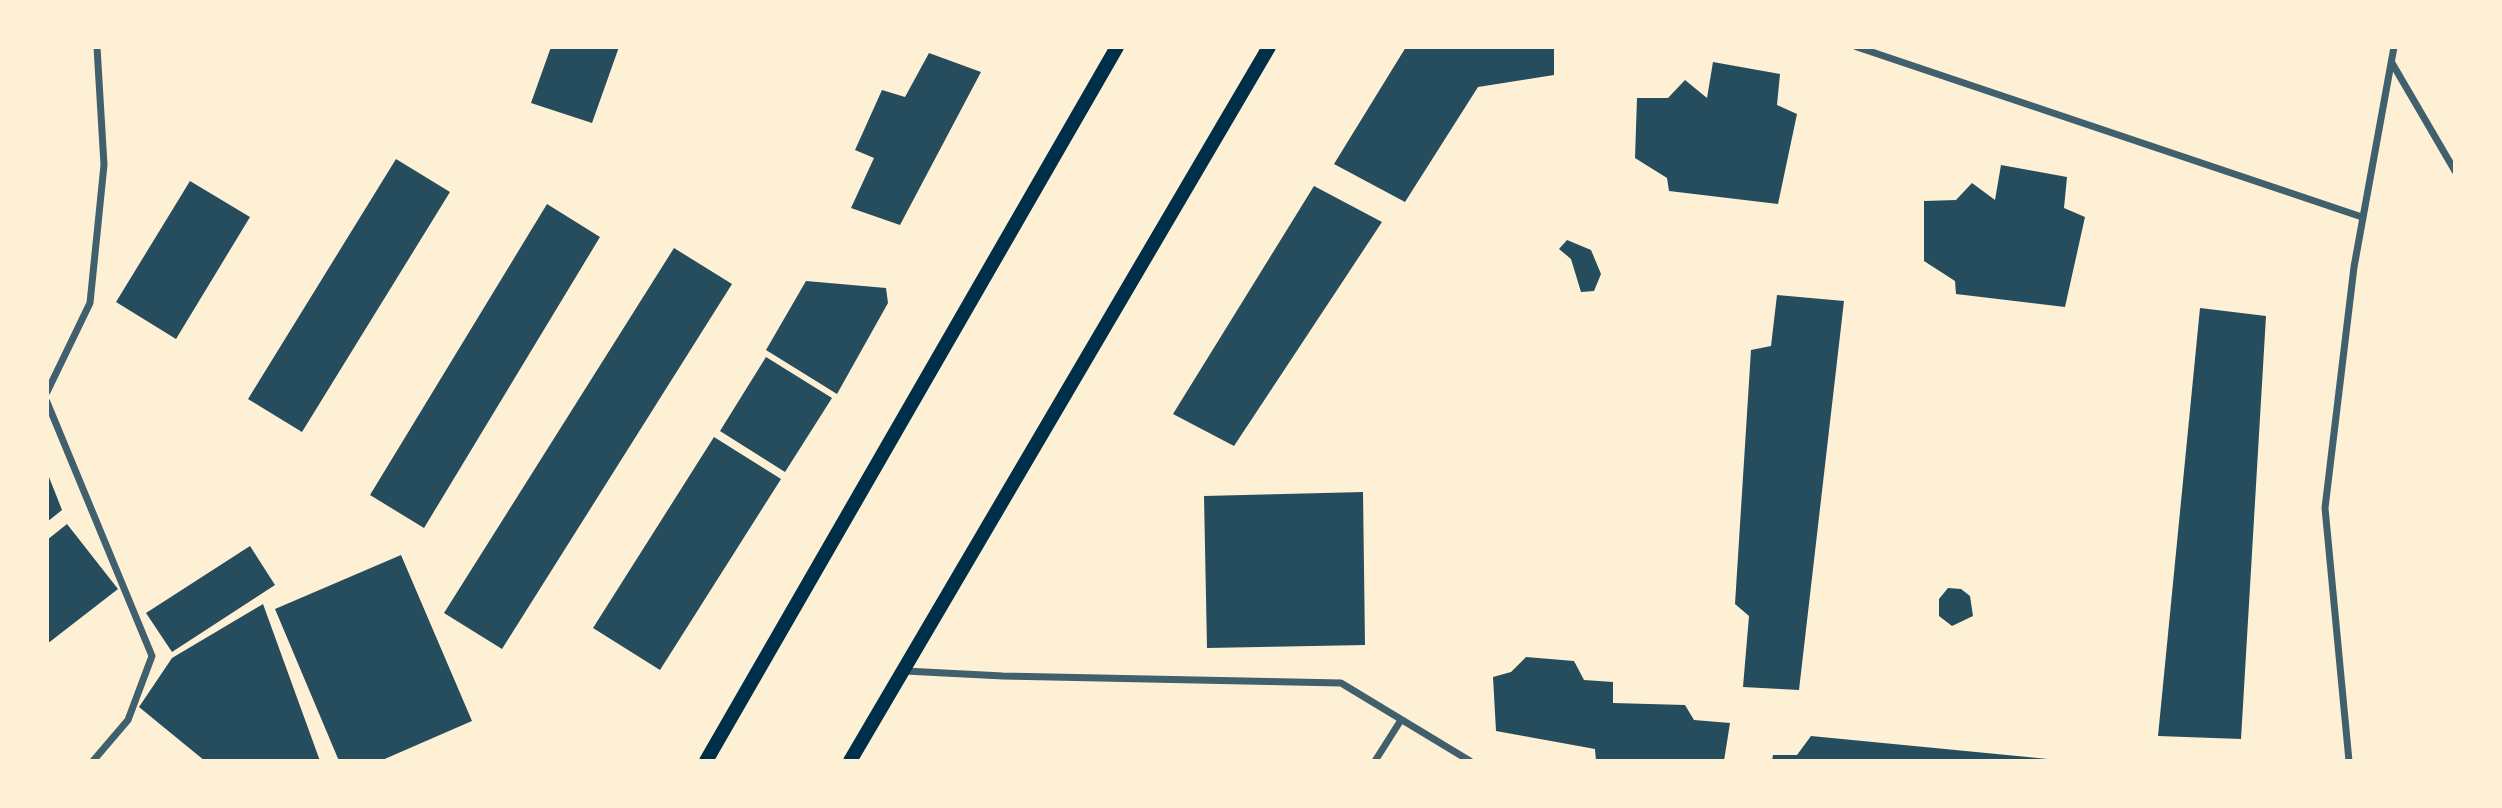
<!DOCTYPE html>
<style>
body{margin:0}
#map{position:relative;width:2502px;height:808px;overflow:hidden;background:#fdf0d5;font-family:Raleway,sans-serif}
canvas{display:block}
.frame{position:absolute;inset:0;border:49px solid #fdf0d5;pointer-events:none}
</style>
<div id="map">
<canvas width="2502" height="808"></canvas>
<div class="frame"></div>
</div>
<script>
const ctx = document.querySelector('canvas').getContext('2d');
ctx.lineJoin = 'round';
function fill(path, color) {
  ctx.fillStyle = color;
  ctx.fill(path, 'evenodd');
}
function toPath(rows) {
  const path = new Path2D();
  for (const r of rows) {
    path.moveTo(r[0], r[1]);
    for (let i = 2; i < r.length; i += 2) path.lineTo(r[i], r[i + 1]);
  }
  return path;
}
function trace(path, color, width, dash) {
  ctx.strokeStyle = color;
  ctx.lineWidth = width;
  ctx.lineCap = dash ? 'butt' : 'round';
  ctx.setLineDash(dash || []);
  ctx.stroke(path);
}
const building = toPath([
 [551,47,619,47,592,123,531,103],
 [1406,47,1554,47,1554,75,1478,87,1405,202,1334,164],
 [929,53,981,72,900,225,851,208,874,158,855,150,882,90,905,97],
 [1713,62,1780,74,1777,105,1797,114,1778,204,1669,191,1667,178,1635,158,1637,98,1668,98,1685,80,1707,98],
 [396,159,450,192,302,432,248,399],
 [2001,165,2067,177,2064,208,2085,217,2065,307,1956,294,1955,281,1924,261,1924,201,1956,200,1972,183,1995,200],
 [190,181,250,217,176,339,116,302],
 [1314,186,1382,222,1234,446,1173,414],
 [547,204,600,237,424,528,370,495],
 [1567,240,1591,250,1601,274,1594,291,1581,292,1571,259,1559,249],
 [674,248,732,284,502,649,444,613],
 [806,281,886,288,888,303,837,394,766,350],
 [1777,295,1844,301,1799,690,1743,687,1749,616,1735,604,1751,350,1771,346],
 [2200,308,2266,316,2241,739,2158,736],
 [766,357,832,398,785,472,720,431],
 [714,437,781,479,660,670,593,628],
 [47,472,62,510,47,522],
 [1363,492,1365,645,1207,648,1204,496],
 [67,524,118,589,47,644,47,540],
 [250,546,275,585,172,652,146,613],
 [401,555,472,721,380,761,339,761,275,609],
 [1948,588,1961,589,1970,596,1973,616,1952,626,1939,616,1939,599],
 [263,604,320,761,205,761,139,707,172,658],
 [1526,657,1574,661,1584,680,1613,682,1613,703,1685,705,1694,720,1730,723,1724,761,1596,761,1595,749,1496,731,1493,677,1511,672],
 [1811,736,2048,759,2048,761,1772,761,1773,755,1797,755]
]);
const minor = toPath([
 [1857,47,2362,217],
 [2392,63,2455,171],
 [47,392,90,303,104,165,97,47],
 [47,402,152,656,128,720,93,761],
 [905,671,1003,676,1341,683,1470,761],
 [1375,761,1401,720],
 [2349,761,2325,508,2354,267,2394,47]
]);
const secondary = toPath([
 [706,761,1117,47],
 [850,761,1269,47]
]);
fill(building, '#264d5e');
trace(minor, '#3f606c', 7);
trace(secondary, '#003049', 14);
</script>
